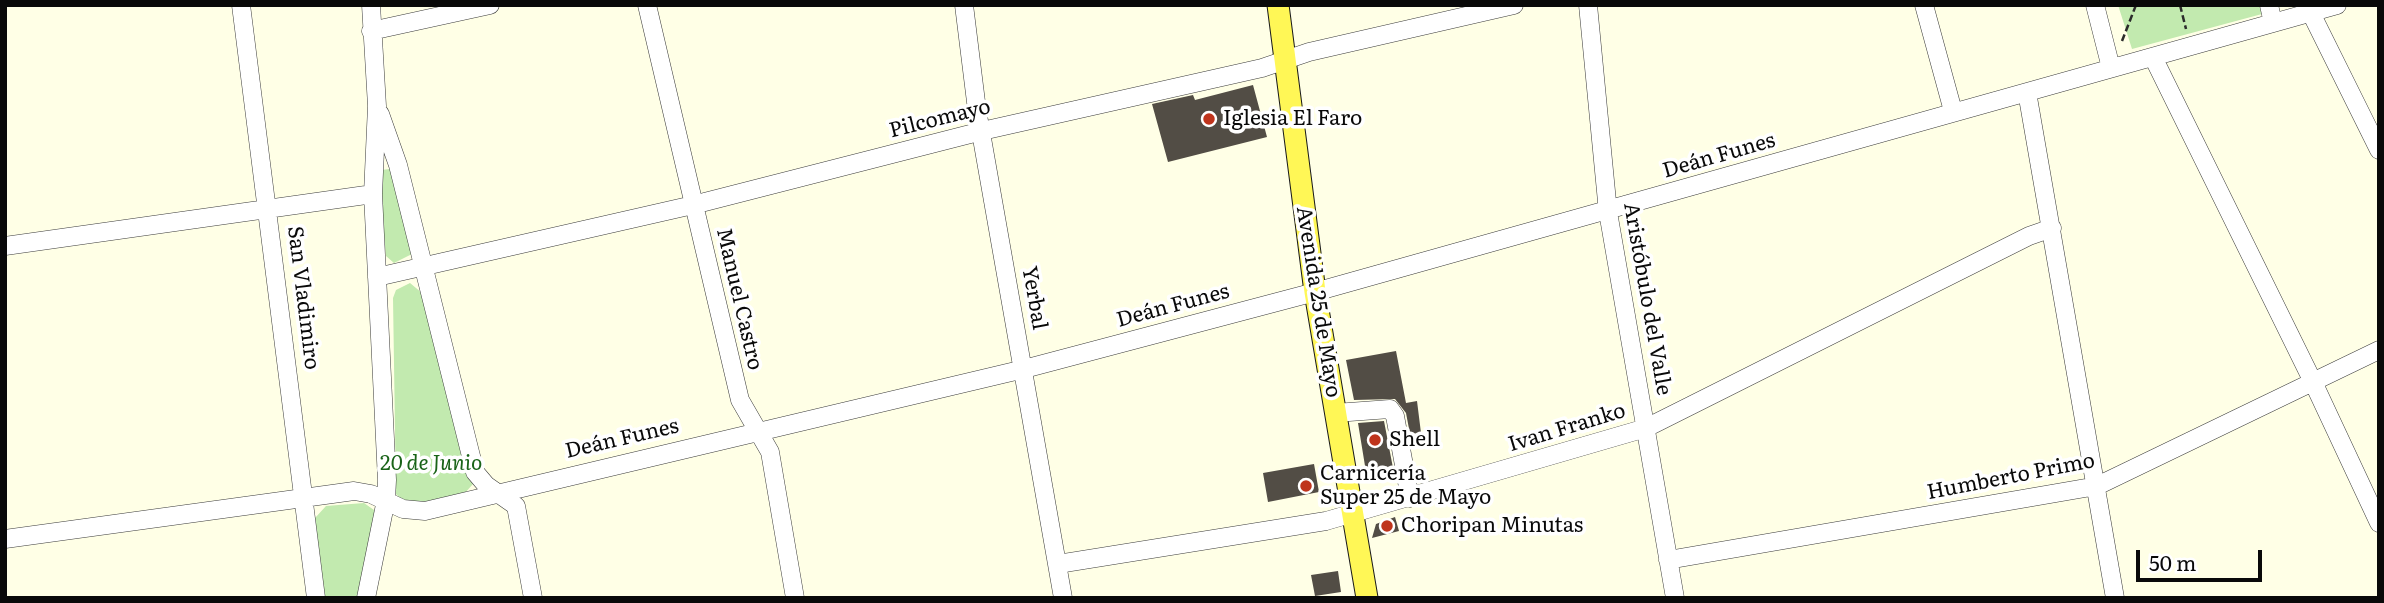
<!DOCTYPE html>
<meta charset="utf-8">
<style>
body{margin:0}
#map{position:relative;width:2384px;height:603px;overflow:hidden;background:#ffffe6;font-family:Literata,serif}
canvas{display:block}
.frame{position:absolute;inset:0;border:7px solid #090909;pointer-events:none}
.scale{position:absolute;left:2136px;top:550px;width:126px;height:32px;box-sizing:border-box;border:4px solid #090909;border-top:0;padding-left:9px;font-size:21px;line-height:24px;white-space:nowrap;color:#090909;-webkit-text-stroke:5px #fff;paint-order:stroke}
</style>
<div id="map">
<canvas width="2384" height="603"></canvas>
<div class="frame"></div>
<div class="scale">50 m</div>
</div>
<script>
const ctx = document.querySelector('canvas').getContext('2d');
ctx.lineJoin = 'round';
function fill(path, color) {
  ctx.fillStyle = color;
  ctx.fill(path, 'evenodd');
}
function toPath(rows) {
  const path = new Path2D();
  for (const r of rows) {
    path.moveTo(r[0], r[1]);
    for (let i = 2; i < r.length; i += 2) path.lineTo(r[i], r[i + 1]);
  }
  return path;
}
function trace(path, color, width, dash) {
  ctx.strokeStyle = color;
  ctx.lineWidth = width;
  ctx.lineCap = dash ? 'butt' : 'round';
  ctx.setLineDash(dash || []);
  ctx.stroke(path);
}
function drawText(font, color, halo, rows, align = 'center') {
  ctx.font = font + ' Literata,serif';
  ctx.lineWidth = 7;
  ctx.setLineDash([]);
  ctx.textBaseline = 'middle';
  ctx.strokeStyle = halo;
  ctx.fillStyle = color;
  for (const [text, x, y, turn = 0] of rows) {
    ctx.save();
    ctx.translate(x, y);
    ctx.rotate((+turn || 0) * Math.PI / 180);
    ctx.textAlign = isNaN(turn) ? turn : align;
    if (halo) ctx.strokeText(text, 0, 0);
    ctx.fillText(text, 0, 0);
    ctx.restore();
  }
}
const green = toPath([
 [2118,5,2260,5,2262,14,2132,49],
 [390,169,395,174,412,254,394,263,386,256,378,175,381,170],
 [410,283,422,293,473,484,464,494,414,504,403,501,396,494,393,298,396,290],
 [364,503,374,510,375,518,358,598,325,598,315,518,326,506]
]);
const building = toPath([
 [1253,85,1267,137,1168,162,1152,104,1193,95,1195,100],
 [1396,351,1406,403,1417,401,1421,433,1410,434,1406,413,1395,399,1354,400,1346,360],
 [1384,421,1393,468,1366,472,1358,423],
 [1314,464,1319,492,1268,502,1263,473],
 [1395,517,1399,531,1372,538,1376,524],
 [1338,571,1341,592,1315,596,1311,575]
]);
const path = toPath([
 [2180,5,2186,29],
 [2122,41,2136,5]
]);
const minor = toPath([
 [241,5,316,598],
 [647,5,740,400,770,452,795,598],
 [964,5,977,110,1063,598],
 [1588,5,1608,212,1675,598],
 [1924,5,1953,111],
 [2095,5,2111,68],
 [2269,5,2273,23],
 [2311,13,2379,150],
 [371,31,490,5],
 [2153,57,2314,384,2379,523],
 [2027,92,2115,598],
 [380,114,398,165,475,472,486,485,516,506,533,598],
 [5,246,373,194],
 [377,277,693,205,982,131,1262,68,1309,52,1514,5],
 [1335,413,1390,409,1395,416,1410,498],
 [5,539,354,491,371,494,403,509,425,511,1024,369,1315,292,2337,5],
 [1668,560,2097,486,2379,350],
 [1058,564,1326,521,1646,428,2029,236,2052,228],
 [366,598,386,500,387,480,373,194,377,106,371,5]
]);
const major = toPath([
 [1278,5,1315,292,1367,598]
]);
const markers = [
 [1209,119,7,"#bf341c"],
 [1375,440,7,"#bf341c"],
 [1306,486,7,"#bf341c"],
 [1387,526,7,"#bf341c"]
];
const streetNames = [
 ["Pilcomayo",940,119,-14],
 ["Deán Funes",1719,156,-16],
 ["San Vladimiro",303,298,83],
 ["Yerbal",1034,298,80],
 ["Manuel Castro",739,299,77],
 ["Aristóbulo del Valle",1647,299,80],
 ["Avenida 25 de Mayo",1318,302,81],
 ["Deán Funes",1173,306,-15],
 ["Ivan Franko",1567,428,-17],
 ["Deán Funes",622,439,-13],
 ["Humberto Primo",2011,477,-11]
];
const poiNames = [
 ["Iglesia El Faro",1223,119],
 ["Shell",1389,440],
 ["Carnicería",1320,474],
 ["Super 25 de Mayo",1320,498],
 ["Choripan Minutas",1401,526]
];
const parkNames = [
 ["20 de Junio",431,464]
];
fill(green, '#c2eaaf');
fill(building, '#524d45');
trace(minor, '#3c3c3c', 19);
trace(major, '#1a1a1a', 23);
trace(path, '#2b2b2b', 2.5, [7, 3.5]);
trace(minor, '#fff', 18);
trace(major, '#fff756', 21);
for (const [x, y, r, color] of markers) {
  const dot = new Path2D();
  dot.arc(x, y, r, 0, 2 * Math.PI);
  ctx.fillStyle = color;
  ctx.fill(dot);
  trace(dot, '#fff', 2.5);
}
drawText('21px', '#090909', '#fff', streetNames);
drawText('21px', '#090909', '#fff', poiNames, 'left');
drawText('italic 21px', '#196318', '#fff', parkNames);
</script>
